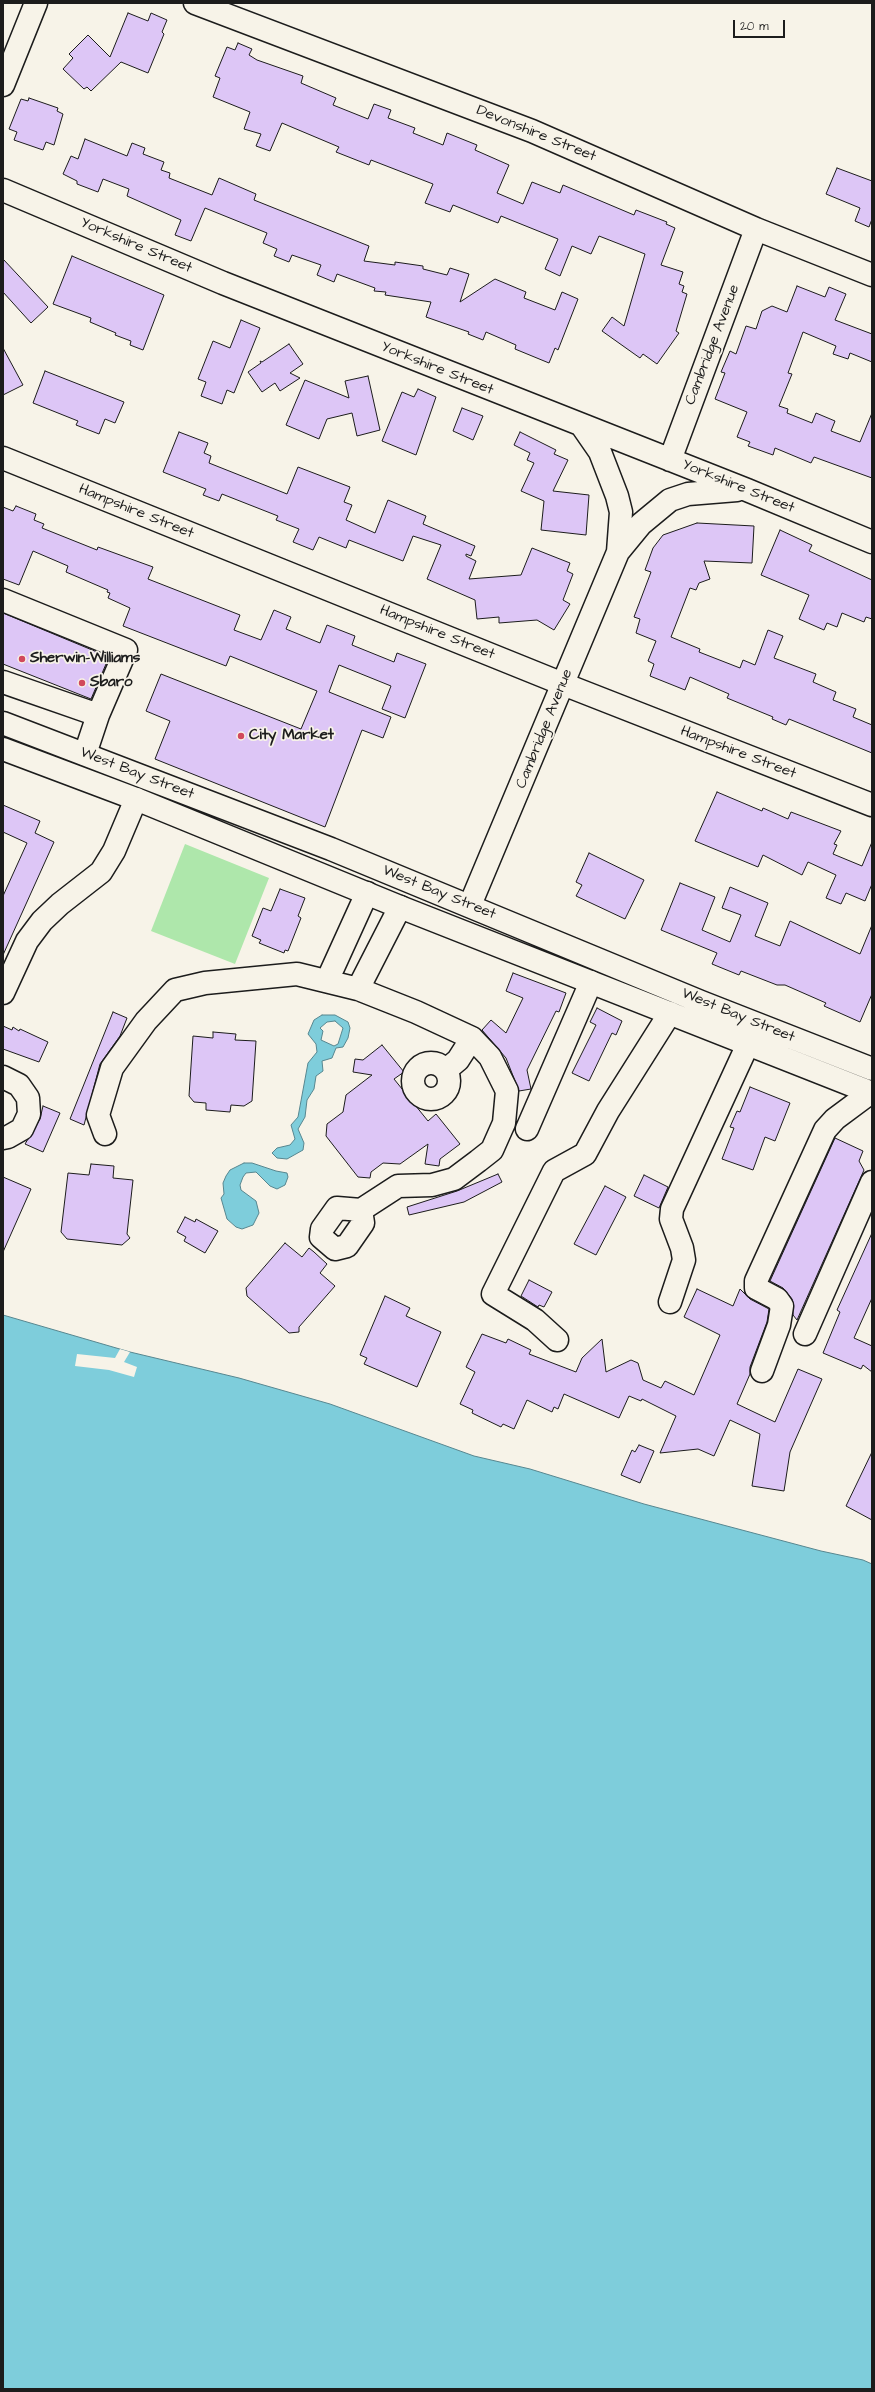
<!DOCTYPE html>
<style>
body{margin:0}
#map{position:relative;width:875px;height:2392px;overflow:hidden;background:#f7f3e8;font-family:"Architects Daughter",sans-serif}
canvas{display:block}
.frame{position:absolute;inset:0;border:4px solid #1c1c1c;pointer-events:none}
.scale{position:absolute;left:733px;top:20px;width:52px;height:18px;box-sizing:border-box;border:2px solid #1c1c1c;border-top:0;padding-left:5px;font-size:12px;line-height:14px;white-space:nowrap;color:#1c1c1c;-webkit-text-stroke:3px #f7f3e8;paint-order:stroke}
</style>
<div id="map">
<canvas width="875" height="2392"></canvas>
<div class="frame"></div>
<div class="scale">20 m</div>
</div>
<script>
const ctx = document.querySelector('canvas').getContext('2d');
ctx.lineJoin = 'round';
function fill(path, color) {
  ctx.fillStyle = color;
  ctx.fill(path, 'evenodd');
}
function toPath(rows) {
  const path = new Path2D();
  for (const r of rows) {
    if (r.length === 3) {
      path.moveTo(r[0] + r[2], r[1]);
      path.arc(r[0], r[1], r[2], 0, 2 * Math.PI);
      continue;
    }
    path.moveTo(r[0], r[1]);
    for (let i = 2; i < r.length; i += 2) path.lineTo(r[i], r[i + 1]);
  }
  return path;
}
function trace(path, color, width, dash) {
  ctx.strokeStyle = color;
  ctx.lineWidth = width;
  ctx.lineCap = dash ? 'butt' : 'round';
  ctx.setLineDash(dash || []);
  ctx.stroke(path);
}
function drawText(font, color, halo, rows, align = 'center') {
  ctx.font = font + ' "Architects Daughter",sans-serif';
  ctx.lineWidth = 3.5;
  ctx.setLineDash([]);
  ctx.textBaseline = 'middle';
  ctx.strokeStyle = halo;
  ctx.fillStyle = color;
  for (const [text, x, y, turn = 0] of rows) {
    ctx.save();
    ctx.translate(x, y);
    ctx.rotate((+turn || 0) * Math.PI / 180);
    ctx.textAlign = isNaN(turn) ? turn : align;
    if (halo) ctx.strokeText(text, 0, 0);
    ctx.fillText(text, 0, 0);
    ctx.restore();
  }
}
const green = toPath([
 [185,844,269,878,235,964,151,931]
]);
const water = toPath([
 [322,1015,335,1015,348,1022,350,1028,348,1038,343,1047,336,1048,332,1058,322,1061,323,1071,316,1076,314,1089,307,1100,305,1117,298,1129,304,1143,303,1150,287,1159,277,1158,272,1153,277,1148,290,1145,295,1139,291,1125,298,1117,308,1063,317,1052,316,1044,308,1034,314,1020,322,1015],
 [335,1021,343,1028,338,1044,334,1046,321,1040,323,1031,320,1028,327,1022,335,1021],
 [244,1163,252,1163,276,1171,287,1173,288,1177,285,1185,277,1189,270,1186,256,1172,246,1173,243,1177,240,1185,241,1190,256,1201,259,1213,253,1225,242,1229,236,1227,227,1219,221,1198,224,1194,223,1183,226,1176,230,1170,244,1163],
 [3,1315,130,1352,239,1378,330,1404,474,1456,530,1469,644,1504,821,1551,863,1560,872,1564,872,2389,3,2389,3,1315]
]);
const pier = toPath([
 [120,1349,130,1352,124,1362,137,1367,134,1377,109,1370,75,1366,77,1354,115,1358]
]);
const building = toPath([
 [128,13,148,21,151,13,167,20,162,32,164,34,148,73,121,62,91,91,87,87,84,89,63,69,73,58,69,54,88,35,110,57,128,13],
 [238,43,252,49,249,55,257,60,303,76,301,83,336,98,333,105,368,119,374,104,391,110,388,118,415,128,413,133,443,145,447,133,477,145,475,150,509,165,497,193,523,204,532,182,560,193,563,185,634,215,636,210,667,222,666,224,675,228,661,265,683,272,679,284,684,286,682,292,687,294,676,331,679,333,657,364,643,354,640,358,602,331,612,317,624,326,645,254,599,236,591,254,572,246,560,276,545,269,558,239,501,216,498,223,453,205,450,212,425,203,433,184,371,160,369,165,336,152,339,147,282,123,270,151,256,146,261,134,244,129,250,112,213,97,220,78,215,76,227,47,235,50,238,43],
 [29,98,58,108,57,111,63,114,54,145,46,142,43,150,14,140,17,132,9,129,21,99,28,101,29,98],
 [85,139,127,156,132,143,145,148,143,154,164,162,161,170,170,173,169,178,212,195,219,178,256,194,254,200,369,246,364,261,395,265,395,262,423,266,423,269,447,275,450,268,469,274,460,302,495,279,526,292,524,298,555,310,562,292,578,299,558,350,555,348,549,363,515,349,516,345,486,332,483,340,468,334,469,332,426,317,431,302,385,295,386,292,374,291,375,288,337,274,334,282,317,275,321,265,292,255,289,262,274,256,277,249,263,243,267,233,205,208,191,241,175,235,181,220,127,196,129,189,103,179,98,192,77,184,77,181,63,174,71,156,78,159,85,139],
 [837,168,872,181,872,219,869,227,855,221,860,208,826,194,837,168],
 [72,256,164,295,143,350,130,345,131,341,115,335,116,333,90,322,91,318,53,304,72,256],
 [3,259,48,307,31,323,3,292,3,259],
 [797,286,825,297,829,287,846,294,835,320,872,334,872,362,850,353,848,359,833,354,836,346,803,332,788,373,792,374,779,406,788,409,787,413,812,423,816,413,835,421,831,431,860,442,872,413,872,478,814,457,811,463,775,448,773,455,748,446,750,442,737,437,747,412,715,399,725,373,721,372,730,351,736,354,746,326,756,329,762,311,772,306,787,312,797,286],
 [241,320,260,328,234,393,227,390,222,404,201,396,206,382,198,379,213,341,230,348,241,320],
 [289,344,303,364,290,373,300,378,280,391,275,383,262,392,248,372,261,363,260,361,262,362,289,344],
 [3,348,23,385,3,395,3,348],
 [45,371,124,402,115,423,105,419,99,434,76,425,78,421,33,403,45,371],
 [368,376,380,430,357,436,352,413,327,419,319,439,286,425,305,380,349,398,345,381,368,376],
 [418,389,436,397,416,455,382,441,402,392,414,397,418,389],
 [462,408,483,416,473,440,453,431,462,408],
 [179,432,208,443,204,453,211,456,209,463,287,494,298,467,350,487,344,502,352,505,346,520,375,533,388,500,426,516,423,524,475,546,471,556,466,554,466,556,476,561,469,579,521,575,532,548,570,563,567,571,573,574,563,600,570,604,554,630,537,620,499,623,499,617,477,619,475,600,427,579,441,545,413,536,403,561,349,540,346,548,319,537,313,550,293,542,299,529,276,520,278,516,222,494,219,501,203,495,206,489,163,472,179,432],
 [520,432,556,450,554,454,568,460,553,491,589,495,586,535,541,530,544,501,521,491,534,463,527,460,530,453,514,445,520,432],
 [16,506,36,514,34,520,44,524,42,528,97,550,98,547,153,567,148,579,240,615,234,630,261,640,274,610,291,617,286,629,320,643,327,625,355,636,352,645,394,662,397,653,426,664,405,718,382,709,391,686,339,665,329,692,391,717,383,738,362,730,325,827,155,759,170,721,146,711,161,674,301,729,317,691,230,656,226,666,123,626,130,608,108,598,110,593,107,592,108,590,66,572,68,566,33,551,19,585,3,579,3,507,13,511,16,506],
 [697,523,754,526,752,563,704,561,710,579,699,583,696,590,690,588,671,637,700,649,699,652,740,668,743,660,755,665,768,630,783,636,774,658,816,674,813,682,836,692,833,700,856,709,853,717,872,725,872,753,789,719,786,725,772,719,773,717,727,698,729,694,690,677,685,690,650,676,654,664,648,661,656,641,636,633,640,619,634,617,651,572,645,570,653,548,663,535,697,523],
 [780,530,812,545,809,551,872,580,872,619,866,617,864,622,842,613,837,627,827,623,824,630,799,619,809,595,761,575,780,530],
 [3,613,109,657,91,699,3,664,3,613],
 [717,792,762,811,763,808,788,819,791,812,841,831,834,844,837,845,833,854,862,866,872,842,872,884,865,901,846,893,841,904,826,898,836,875,808,862,802,875,763,855,758,867,695,841,717,792],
 [3,805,40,821,35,833,54,842,3,955,3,896,27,843,3,832,3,805],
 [589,853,644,880,625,919,576,896,582,885,576,882,589,853],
 [680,883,715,897,702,930,730,942,741,915,722,908,730,887,768,903,755,936,780,946,790,921,860,954,872,925,872,994,860,1022,824,1006,826,1003,785,985,777,985,741,971,739,975,712,964,717,953,661,930,680,883],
 [280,889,305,898,298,916,301,918,288,951,285,950,284,953,259,943,261,940,252,936,263,908,271,911,280,889],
 [513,973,566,993,559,1012,556,1011,527,1070,531,1089,519,1091,506,1058,482,1030,491,1020,506,1033,523,998,506,991,513,973],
 [597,1008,622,1021,616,1035,612,1033,589,1081,572,1073,596,1025,590,1022,597,1008],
 [113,1012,127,1018,120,1036,100,1064,84,1125,70,1119,113,1012],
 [3,1026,12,1030,13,1027,19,1031,20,1029,48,1042,39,1062,3,1049,3,1026],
 [213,1032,236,1034,235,1040,256,1041,252,1101,244,1106,231,1105,230,1112,206,1110,206,1103,194,1102,189,1096,193,1036,213,1038,213,1032],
 [382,1045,404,1072,394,1079,428,1121,436,1114,460,1144,440,1159,439,1166,425,1164,428,1144,400,1164,383,1163,371,1172,370,1178,358,1177,326,1136,327,1124,343,1112,346,1095,372,1075,353,1072,355,1059,363,1060,382,1045],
 [750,1087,790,1103,775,1141,765,1137,753,1170,722,1159,734,1128,730,1127,737,1111,740,1112,750,1087],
 [43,1106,60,1113,43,1152,25,1144,40,1119,43,1106],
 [835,1138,863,1151,859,1161,864,1170,797,1320,793,1315,792,1299,783,1288,770,1281,835,1138],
 [91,1164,114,1166,113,1178,133,1180,127,1234,130,1238,122,1245,67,1239,61,1232,68,1173,89,1175,91,1164],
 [498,1174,502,1182,464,1202,409,1215,407,1207,457,1191,498,1174],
 [644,1175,668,1187,659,1208,634,1196,644,1175],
 [3,1177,31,1189,3,1252,3,1177],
 [605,1186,626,1197,596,1255,574,1244,605,1186],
 [185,1217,195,1222,196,1219,218,1231,205,1253,184,1241,186,1237,177,1232,185,1217],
 [872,1233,872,1298,854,1338,872,1346,872,1372,863,1365,861,1369,823,1353,840,1312,837,1310,872,1233],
 [285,1243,302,1257,309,1248,314,1252,327,1264,320,1273,335,1286,299,1327,299,1332,289,1333,247,1296,246,1288,285,1243],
 [529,1280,552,1292,544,1307,539,1305,538,1307,521,1296,529,1280],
 [697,1289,733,1306,740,1289,750,1299,769,1309,767,1322,750,1367,750,1374,737,1404,775,1422,798,1369,822,1379,790,1452,784,1491,752,1486,760,1434,730,1420,714,1456,698,1449,660,1453,676,1416,642,1399,641,1401,629,1396,619,1418,564,1394,558,1409,554,1407,552,1412,527,1400,514,1429,503,1424,501,1427,472,1413,473,1410,460,1404,475,1372,466,1367,482,1334,506,1343,508,1339,531,1350,529,1354,576,1372,582,1358,602,1339,606,1372,631,1360,638,1363,643,1380,661,1388,665,1381,694,1395,720,1335,684,1317,697,1289],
 [385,1296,410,1308,406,1316,441,1332,417,1387,364,1364,367,1358,360,1355,385,1296],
 [639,1445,654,1451,640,1483,621,1475,632,1450,635,1452,639,1445],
 [872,1452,872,1520,846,1506,872,1452]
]);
const minor = toPath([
 [195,3,532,131,756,229,872,275],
 [3,85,36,3],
 [3,190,223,283,747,490,872,542],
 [3,458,563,684,872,805],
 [670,460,756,229],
 [618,552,641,524,670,500,688,494,737,490],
 [3,600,126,650,98,715],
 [3,682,98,715,85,754],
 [470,905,618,552,621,512,617,496,600,452,582,426],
 [327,981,367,893],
 [358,989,400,907],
 [3,993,27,941,42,921,60,904,101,872,114,851,136,799],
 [431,1081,18],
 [446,1070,458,1060,472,1038],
 [3,1077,19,1085,28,1098,29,1114,22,1129,8,1137,3,1138],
 [527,1129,591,982],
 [105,1134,98,1115,112,1068,146,1021,175,990,205,983,297,974,358,989,416,1012,472,1038,490,1057,507,1091,504,1123,492,1150,478,1161,454,1179,432,1185,398,1186,361,1210,337,1208,322,1229,321,1237,335,1249,347,1246,363,1223,361,1210],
 [670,1302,684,1260,682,1248,671,1219,672,1209,748,1044],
 [805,1334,872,1182],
 [557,1340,535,1320,493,1294,554,1171,585,1154,608,1111,670,1013],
 [762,1371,779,1325,782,1306,777,1299,756,1288,756,1281,825,1130,835,1119,870,1093]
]);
const major = toPath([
 [3,723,331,849,701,1002,872,1069],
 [3,749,136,799,400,907,872,1093]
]);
const markers = [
 [22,659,4,"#d1495b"],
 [82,683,4,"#d1495b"],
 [241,736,4,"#d1495b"]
];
const streetNames = [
 ["Devonshire Street",536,134,22],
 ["Yorkshire Street",136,246,23],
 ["Cambridge Avenue",713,345,-69],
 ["Yorkshire Street",437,369,22],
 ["Yorkshire Street",738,487,22],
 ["Hampshire Street",136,512,22],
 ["Hampshire Street",437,633,22],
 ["Cambridge Avenue",545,729,-68],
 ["Hampshire Street",738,753,21],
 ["West Bay Street",137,774,21],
 ["West Bay Street",439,893,22],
 ["West Bay Street",738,1016,22]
];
const poiNames = [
 ["Sherwin-Williams",30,659],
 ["Sbaro",90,683],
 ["City Market",249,736]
];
fill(green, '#aee7ab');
fill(water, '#7ecddb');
trace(water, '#57868f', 1);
fill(pier, '#f7f3e8');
fill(building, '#ddc6f6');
trace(building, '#1c1c1c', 1);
trace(minor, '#1c1c1c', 25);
trace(major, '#1c1c1c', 25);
trace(minor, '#f7f3e8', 22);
trace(major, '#f7f3e8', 22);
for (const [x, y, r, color] of markers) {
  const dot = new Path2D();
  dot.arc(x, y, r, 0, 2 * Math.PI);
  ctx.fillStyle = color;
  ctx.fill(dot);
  trace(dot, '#f7f3e8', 1.5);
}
drawText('15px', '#1c1c1c', '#f7f3e8', streetNames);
drawText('bold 15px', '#1c1c1c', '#f7f3e8', poiNames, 'left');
</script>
